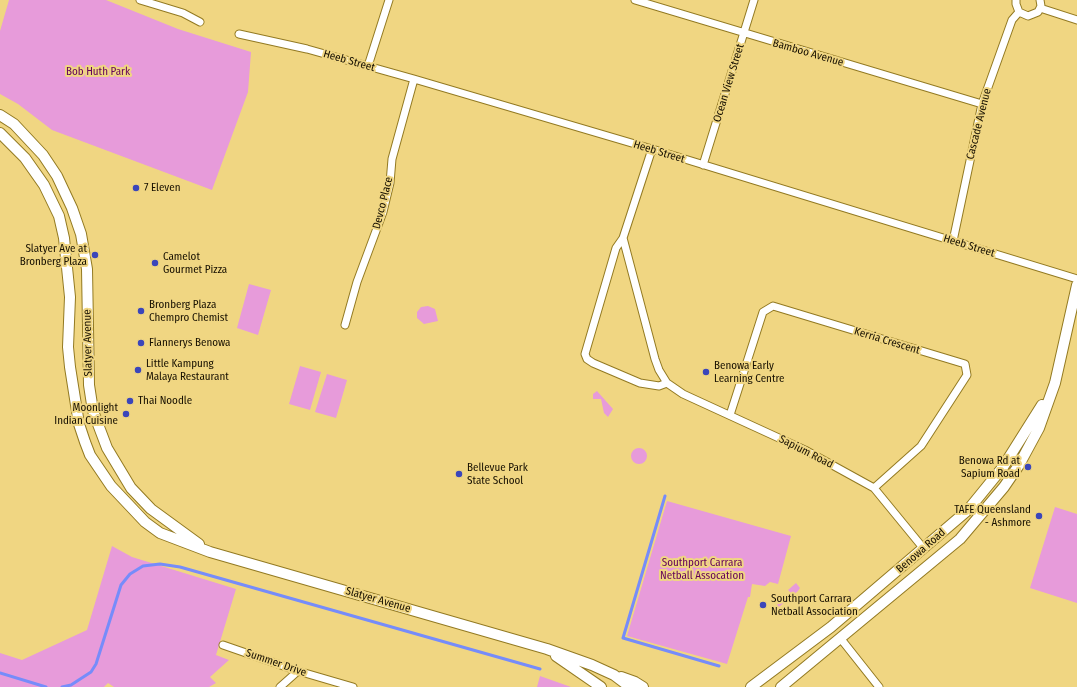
<!DOCTYPE html>
<style>
body{margin:0}
canvas{display:block;background:#f0d682}
</style>
<canvas width="1077" height="687"></canvas>
<script>
const ctx = document.querySelector('canvas').getContext('2d');
ctx.lineJoin = 'round';
function fill(path, color) {
  ctx.fillStyle = color;
  ctx.fill(path, 'evenodd');
}
function toPath(rows) {
  const path = new Path2D();
  for (const r of rows) {
    if (r.length === 3) {
      path.moveTo(r[0] + r[2], r[1]);
      path.arc(r[0], r[1], r[2], 0, 2 * Math.PI);
      continue;
    }
    path.moveTo(r[0], r[1]);
    for (let i = 2; i < r.length; i += 2) path.lineTo(r[i], r[i + 1]);
  }
  return path;
}
function trace(path, color, width, dash) {
  ctx.strokeStyle = color;
  ctx.lineWidth = width;
  ctx.lineCap = dash ? 'butt' : 'round';
  ctx.setLineDash(dash || []);
  ctx.stroke(path);
}
function drawText(font, color, halo, rows, align = 'center') {
  ctx.font = font + ' "Fira Sans Condensed",sans-serif';
  ctx.lineWidth = 4;
  ctx.setLineDash([]);
  ctx.textBaseline = 'middle';
  ctx.strokeStyle = halo;
  ctx.fillStyle = color;
  for (const [text, x, y, turn = 0] of rows) {
    ctx.save();
    ctx.translate(x, y);
    ctx.rotate((+turn || 0) * Math.PI / 180);
    ctx.textAlign = isNaN(turn) ? turn : align;
    if (halo) ctx.strokeText(text, 0, 0);
    ctx.fillText(text, 0, 0);
    ctx.restore();
  }
}
const green = toPath([
 [9,0,106,0,178,29,251,52,248,92,212,190,52,130,18,104,0,94,0,31],
 [249,284,271,290,258,335,237,328],
 [428,306,435,309,438,321,424,324,417,318,417,312,421,307],
 [300,366,321,372,310,410,289,404],
 [327,374,347,380,336,418,315,412],
 [597,391,613,409,608,417,604,413,601,399,593,399,593,394],
 [639,456,8],
 [667,501,791,536,778,584,770,582,765,586,752,584,750,597,748,597,727,664,627,636],
 [1055,507,1077,514,1077,603,1030,588],
 [112,546,132,557,236,589,216,655,229,660,210,677,216,683,209,687,114,687,108,683,104,687,0,687,0,653,22,660,87,630],
 [796,583,800,588,798,591,774,611,772,609,791,593,788,590],
 [540,676,571,687,537,687]
]);
const stream = toPath([
 [665,496,623,638,719,666],
 [0,673,46,687],
 [62,687,71,685,91,672,96,664,121,585,130,574,143,566,160,564,180,567,540,669]
]);
const street = toPath([
 [140,0,183,13,200,22],
 [635,0,982,104],
 [1016,0,1016,4,1019,12,1028,16,1038,12,1041,6,1040,0],
 [1040,8,1077,20],
 [239,34,307,49,414,79,652,149,1077,279],
 [368,66,389,0],
 [652,149,623,238,655,359,659,370,667,383,683,394,805,450,874,488,924,549],
 [703,165,754,0],
 [623,238,616,248,585,354,587,359,593,363,640,383,659,386,667,383],
 [953,241,982,104,1012,20,1019,12],
 [345,325,357,282,383,212,390,183,392,159,414,79],
 [730,415,763,312,773,306,965,364,967,375,921,446,874,488],
 [841,639,879,687],
 [223,645,298,671,353,687],
 [280,687,298,671]
]);
const secondary = toPath([
 [0,115,14,124,43,155,57,176,72,208,81,234,87,269,89,385,93,411,107,448,131,488,151,509,199,544],
 [0,133,25,158,44,185,59,216,64,238,70,297,68,347,70,367,79,424,85,442,90,455,111,486,145,522,160,533,210,552,547,649,592,665,614,675,630,687],
 [556,656,601,687],
 [621,677,635,682,643,687],
 [751,687,831,627,968,510,1003,467,1042,405],
 [781,687,960,539,1004,487,1019,465,1039,428,1055,383,1077,285]
]);
const markers = [
 [136,188,4,"#3b46ba"],
 [95,255,4,"#3b46ba"],
 [155,263,4,"#3b46ba"],
 [141,311,4,"#3b46ba"],
 [141,343,4,"#3b46ba"],
 [138,370,4,"#3b46ba"],
 [706,372,4,"#3b46ba"],
 [130,401,4,"#3b46ba"],
 [126,414,4,"#3b46ba"],
 [1028,467,4,"#3b46ba"],
 [459,474,4,"#3b46ba"],
 [1039,516,4,"#3b46ba"],
 [763,605,4,"#3b46ba"]
];
const streetNames = [
 ["Bamboo Avenue",808,53,16],
 ["Heeb Street",349,61,16],
 ["Ocean View Street",729,83,-73],
 ["Cascade Avenue",979,124,-76],
 ["Heeb Street",659,152,17],
 ["Devco Place",383,203,-76],
 ["Heeb Street",969,246,17],
 ["Kerria Crescent",887,341,17],
 ["Slatyer Avenue",88,343,-91],
 ["Sapium Road",806,452,27],
 ["Benowa Road",921,551,-41],
 ["Slatyer Avenue",378,600,16],
 ["Summer Drive",276,663,19]
];
const parkNames = [
 ["Bob Huth Park",98,72],
 ["Southport Carrara",702,563],
 ["Netball Assocation",702,576]
];
const poiNames = [
 ["7 Eleven",144,188],
 ["Slatyer Ave at",87,249,"right"],
 ["Bronberg Plaza",87,262,"right"],
 ["Camelot",163,257],
 ["Gourmet Pizza",163,270],
 ["Bronberg Plaza",149,305],
 ["Chempro Chemist",149,318],
 ["Flannerys Benowa",149,343],
 ["Little Kampung",146,364],
 ["Malaya Restaurant",146,377],
 ["Benowa Early",714,366],
 ["Learning Centre",714,379],
 ["Thai Noodle",138,401],
 ["Moonlight",118,408,"right"],
 ["Indian Cuisine",118,421,"right"],
 ["Benowa Rd at",1020,461,"right"],
 ["Sapium Road",1020,474,"right"],
 ["Bellevue Park",467,468],
 ["State School",467,481],
 ["TAFE Queensland",1031,510,"right"],
 ["- Ashmore",1031,523,"right"],
 ["Southport Carrara",771,599],
 ["Netball Association",771,612]
];
fill(green, '#e79bda');
trace(stream, '#768cfa', 3);
trace(street, '#937a22', 9);
trace(secondary, '#937a22', 12);
trace(street, '#fff', 7);
trace(secondary, '#fff', 10);
for (const [x, y, r, color] of markers) {
  const dot = new Path2D();
  dot.arc(x, y, r, 0, 2 * Math.PI);
  ctx.fillStyle = color;
  ctx.fill(dot);
  trace(dot, '#f0d682', 1.5);
}
drawText('11px', '#171000', '#f0d682', streetNames);
drawText('11px', '#63005a', '#f0d682', parkNames);
drawText('11px', '#171000', '#f0d682', poiNames, 'left');
</script>
